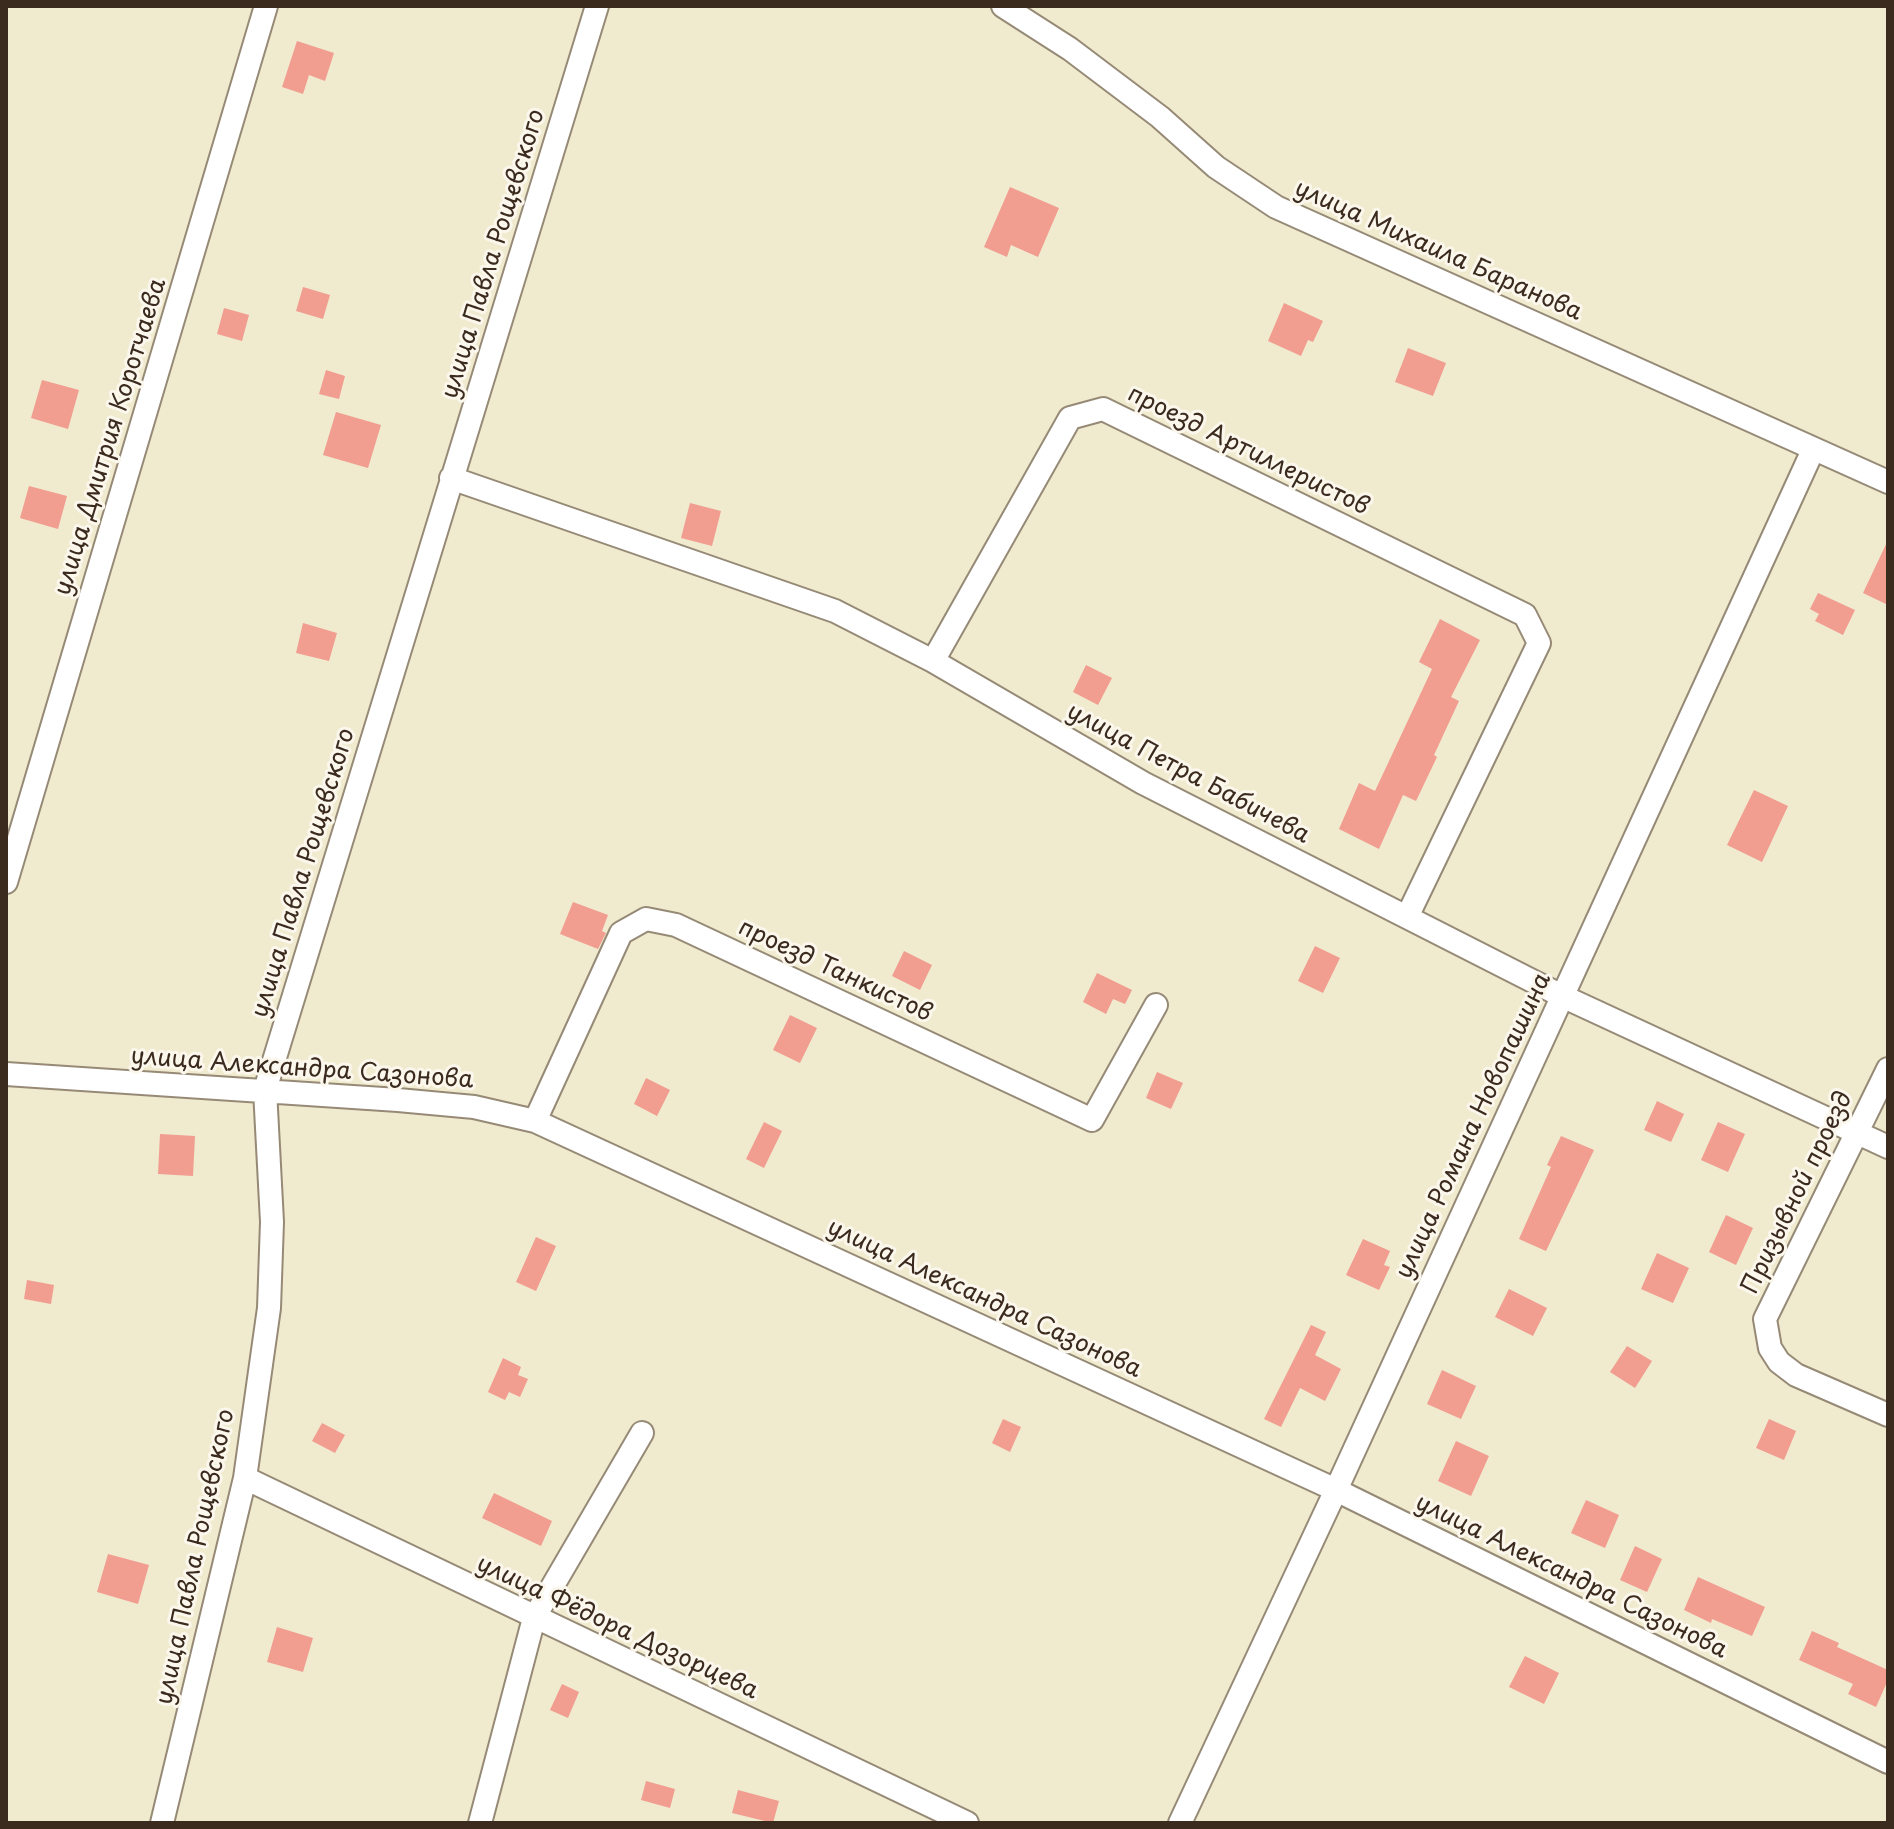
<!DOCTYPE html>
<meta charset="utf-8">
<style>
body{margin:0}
#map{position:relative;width:1894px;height:1829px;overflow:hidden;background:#f0eacf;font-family:"Playpen Sans",sans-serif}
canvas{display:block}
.frame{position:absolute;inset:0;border:8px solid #3b2a1e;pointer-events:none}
</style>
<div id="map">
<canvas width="1894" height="1829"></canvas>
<div class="frame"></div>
</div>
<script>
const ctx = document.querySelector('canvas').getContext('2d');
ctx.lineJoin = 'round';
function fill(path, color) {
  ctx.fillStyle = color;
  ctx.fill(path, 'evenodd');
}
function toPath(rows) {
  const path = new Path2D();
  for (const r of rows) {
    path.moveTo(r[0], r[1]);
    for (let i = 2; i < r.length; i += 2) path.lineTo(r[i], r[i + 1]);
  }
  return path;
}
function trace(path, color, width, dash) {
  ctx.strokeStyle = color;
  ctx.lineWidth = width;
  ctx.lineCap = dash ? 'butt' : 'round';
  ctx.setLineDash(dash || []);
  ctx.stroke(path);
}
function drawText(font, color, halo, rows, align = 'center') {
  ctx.font = font + ' "Playpen Sans",sans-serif';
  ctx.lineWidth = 6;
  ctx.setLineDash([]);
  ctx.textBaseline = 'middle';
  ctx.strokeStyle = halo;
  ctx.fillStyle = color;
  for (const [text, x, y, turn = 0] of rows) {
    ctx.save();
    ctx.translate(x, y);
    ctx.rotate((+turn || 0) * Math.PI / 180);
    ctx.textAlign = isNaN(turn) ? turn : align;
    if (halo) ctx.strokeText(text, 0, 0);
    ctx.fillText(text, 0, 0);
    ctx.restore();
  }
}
const building = toPath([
 [297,41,334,53,325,81,309,75,303,94,282,87],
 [1010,187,1059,208,1038,257,1011,245,1007,257,984,247],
 [303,287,330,295,323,319,296,311],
 [1284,303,1323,321,1313,342,1308,340,1301,356,1268,341],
 [224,308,249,315,242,341,217,334],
 [1408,348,1446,363,1433,396,1395,382],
 [326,370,345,376,339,399,319,394],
 [42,380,79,390,68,429,31,418],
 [336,412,381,425,368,468,323,455],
 [29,486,67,496,58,529,20,518],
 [690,503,721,511,712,546,681,538],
 [1888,540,1888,605,1863,593],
 [1818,593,1855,610,1843,635,1815,621,1819,614,1810,609],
 [1440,619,1480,640,1451,697,1459,701,1434,755,1437,757,1416,801,1403,795,1379,849,1339,829,1359,783,1375,791,1432,669,1419,662],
 [303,623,337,633,329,661,296,653],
 [1086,665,1112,678,1098,705,1073,692],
 [1754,790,1788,806,1762,862,1727,845],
 [573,902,608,915,602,931,606,933,598,949,560,934],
 [1315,946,1340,958,1323,993,1298,981],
 [904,951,932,965,920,990,892,976],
 [1097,973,1132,990,1125,1004,1113,999,1106,1014,1083,1002],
 [790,1015,817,1028,800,1063,773,1050],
 [1157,1072,1183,1083,1171,1109,1146,1098],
 [646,1078,670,1090,657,1116,634,1104],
 [1657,1101,1684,1114,1671,1142,1644,1130],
 [764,1122,782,1131,764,1168,746,1159],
 [1718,1122,1745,1134,1728,1172,1701,1160],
 [160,1134,195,1136,193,1176,158,1174],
 [1561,1136,1594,1150,1546,1251,1519,1239,1551,1167,1547,1165],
 [1726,1215,1753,1228,1736,1265,1709,1252],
 [536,1237,556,1246,536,1291,516,1282],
 [1363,1239,1390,1251,1384,1265,1390,1267,1379,1290,1346,1275],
 [1657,1253,1689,1268,1673,1303,1641,1289],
 [27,1280,54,1285,51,1304,24,1299],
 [1509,1289,1547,1308,1533,1336,1495,1317],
 [1311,1325,1326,1332,1315,1355,1341,1369,1325,1401,1300,1388,1281,1427,1264,1419],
 [1627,1346,1652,1361,1635,1388,1610,1372],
 [503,1358,521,1367,518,1375,528,1379,520,1397,509,1392,505,1400,488,1392],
 [1442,1370,1476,1386,1461,1419,1427,1404],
 [1003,1419,1021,1427,1010,1452,992,1443],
 [1769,1419,1796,1431,1784,1460,1756,1448],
 [322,1423,345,1435,335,1453,312,1441],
 [1456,1441,1489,1456,1471,1496,1438,1481],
 [494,1493,552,1521,541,1546,482,1518],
 [1586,1500,1619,1515,1605,1548,1571,1533],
 [1635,1546,1662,1559,1647,1592,1620,1580],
 [108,1554,149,1565,138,1604,97,1592],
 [1698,1577,1765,1607,1752,1636,1712,1619,1711,1623,1684,1610],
 [277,1627,313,1638,303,1672,267,1662],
 [1812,1631,1839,1643,1837,1647,1888,1670,1888,1680,1876,1707,1848,1694,1853,1684,1799,1660],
 [1525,1656,1559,1673,1544,1704,1509,1687],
 [562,1684,579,1692,568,1718,550,1710],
 [646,1781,675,1789,670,1808,641,1800],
 [738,1790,779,1801,773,1823,732,1813]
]);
const minor = toPath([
 [1003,6,1070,49,1160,117,1216,167,1276,207,1888,482],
 [451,478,835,611,933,661,1143,783,1562,996,1888,1147],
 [933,661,1070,418,1103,409,1525,615,1539,643,1407,917],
 [6,882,266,6],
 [1888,1069,1765,1319,1770,1348,1779,1362,1796,1375,1888,1415],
 [6,1074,398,1100,474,1107,535,1121,1336,1490,1888,1762],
 [535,1121,621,933,646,919,676,925,1092,1120,1156,1005],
 [245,1478,967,1823],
 [162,1823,245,1478,269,1308,272,1222,265,1090,597,6],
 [480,1823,534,1618,642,1433],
 [1180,1823,1336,1490,1813,450]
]);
const streetNames = [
 ["улица Михаила Баранова",1438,251,24],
 ["улица Павла Рощевского",494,254,-73],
 ["улица Дмитрия Коротчаева",111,437,-73],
 ["проезд Артиллеристов",1248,451,26],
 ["улица Петра Бабичева",1188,774,28],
 ["улица Павла Рощевского",304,873,-73],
 ["проезд Танкистов",835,971,25],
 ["улица Александра Сазонова",302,1069,4],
 ["улица Романа Новопашина",1474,1126,-65],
 ["Призывной проезд",1798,1193,-64],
 ["улица Александра Сазонова",984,1299,25],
 ["улица Павла Рощевского",196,1557,-78],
 ["улица Александра Сазонова",1571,1577,26],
 ["улица Фёдора Дозорцева",617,1628,25]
];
fill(building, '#f19d90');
trace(minor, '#968a76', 26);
trace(minor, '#fff', 22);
drawText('24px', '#3b2a1e', '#fbf7ec', streetNames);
</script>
